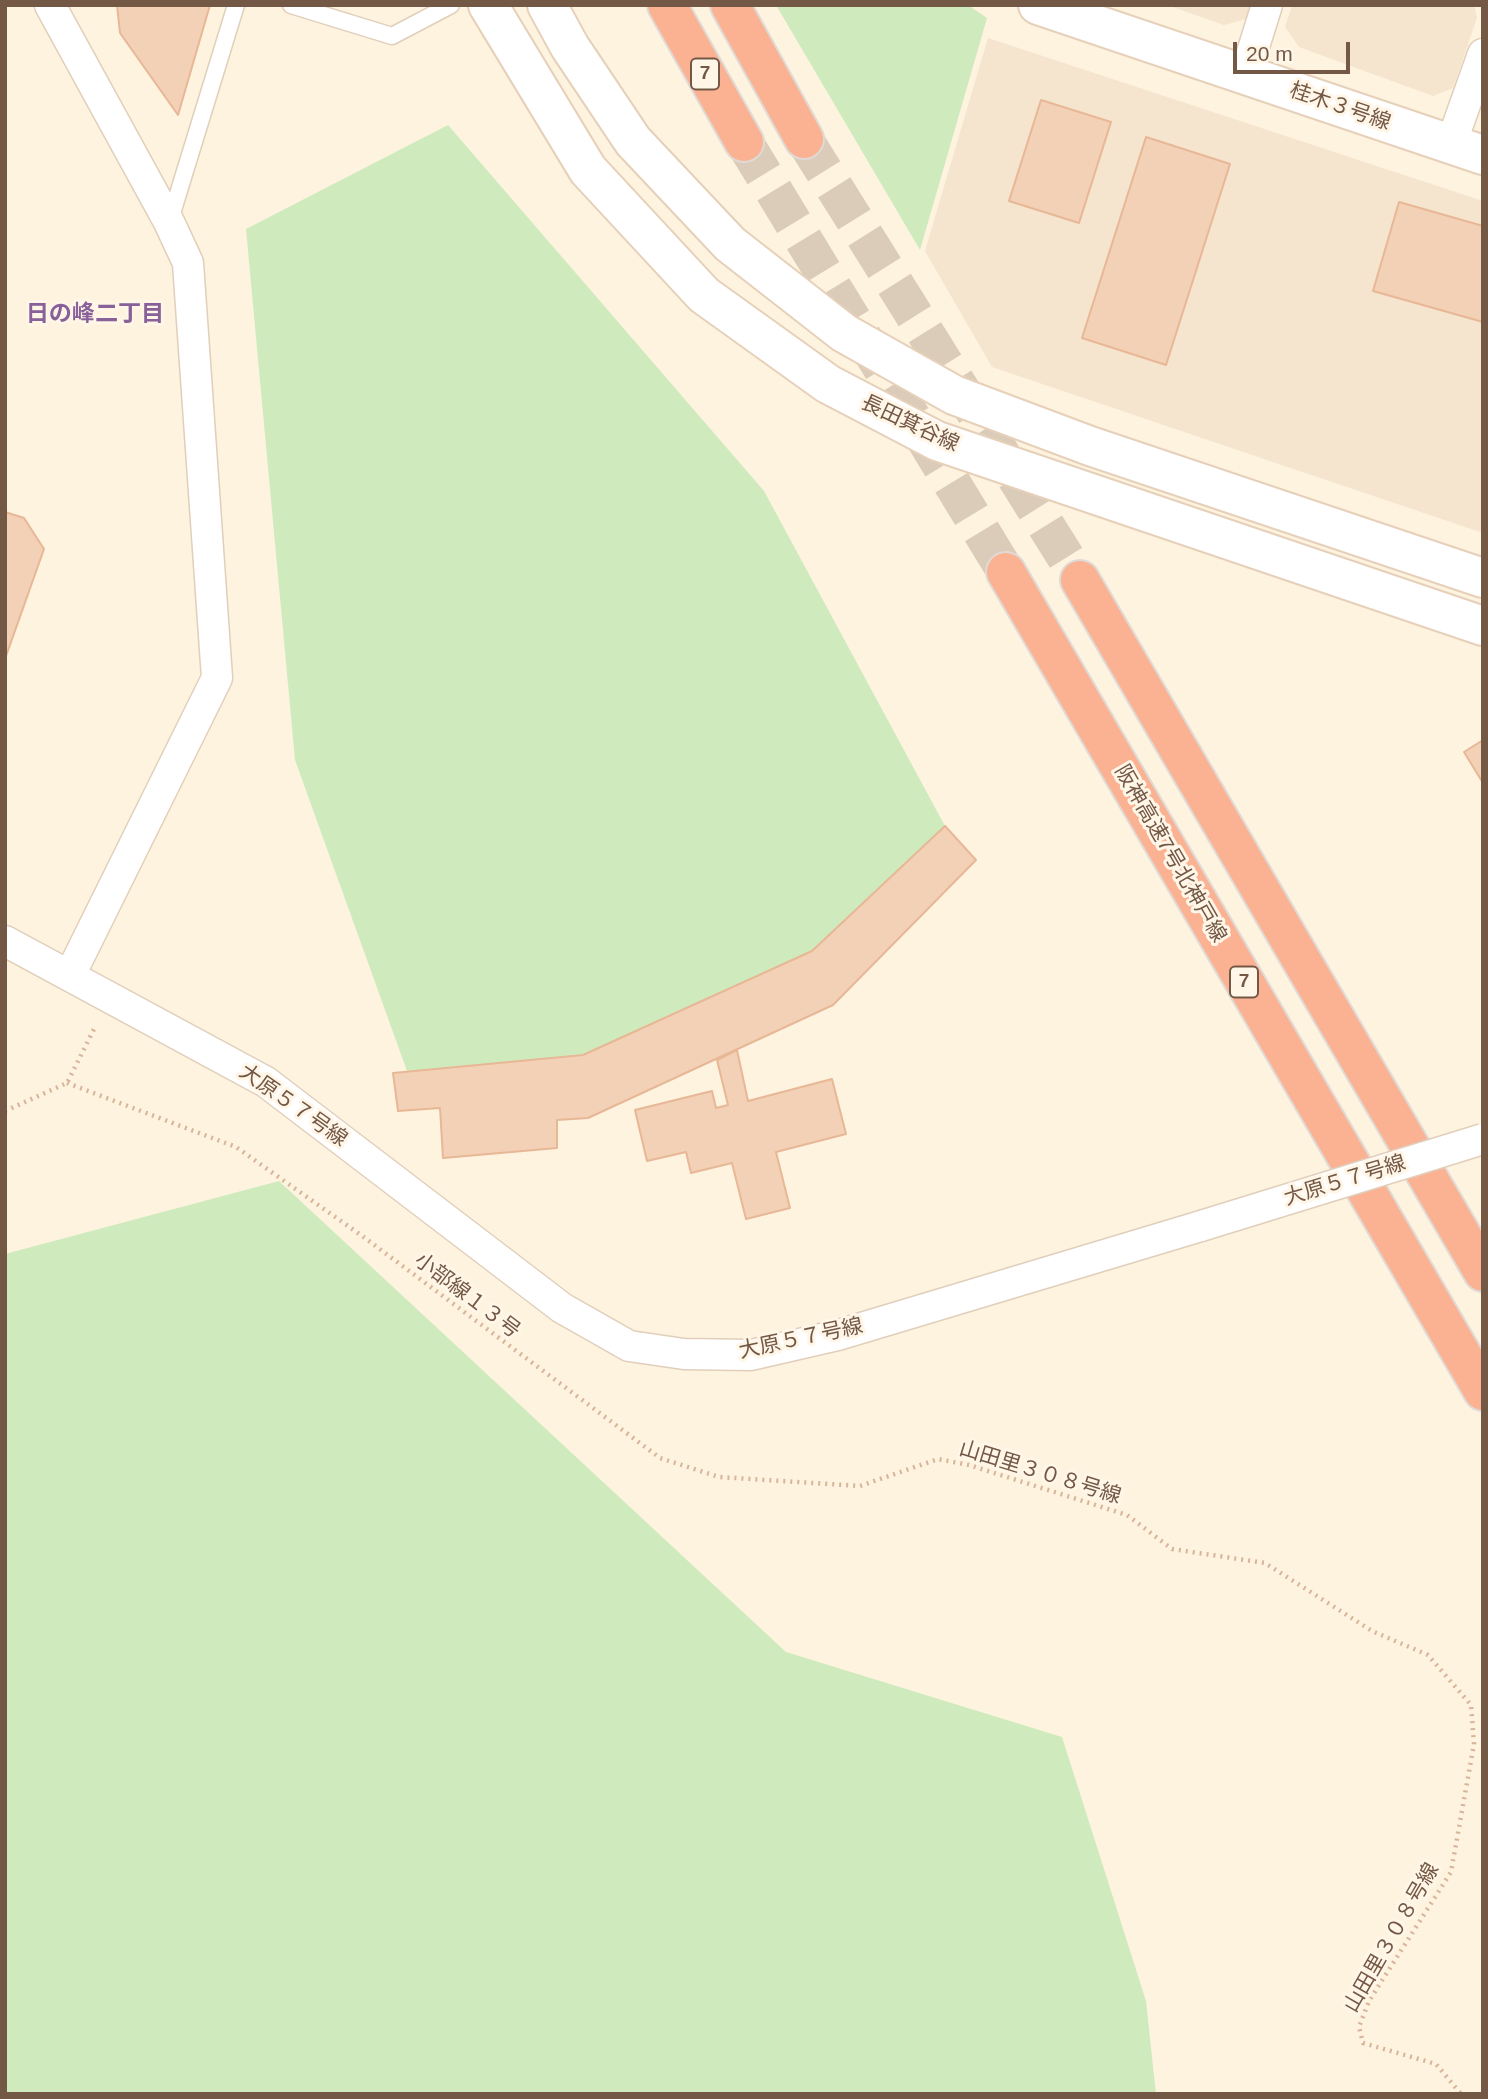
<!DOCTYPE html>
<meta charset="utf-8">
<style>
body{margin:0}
#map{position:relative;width:1488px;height:2099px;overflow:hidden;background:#fdf3df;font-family:Arial,sans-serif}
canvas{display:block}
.frame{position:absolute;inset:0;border:7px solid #745846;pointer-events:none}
.scale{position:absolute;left:1233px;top:42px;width:117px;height:32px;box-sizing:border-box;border:4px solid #745846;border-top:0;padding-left:9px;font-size:21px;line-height:24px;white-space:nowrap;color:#745846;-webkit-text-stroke:5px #fff6e7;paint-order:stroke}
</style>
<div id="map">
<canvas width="1488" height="2099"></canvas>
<div class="frame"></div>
<div class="scale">20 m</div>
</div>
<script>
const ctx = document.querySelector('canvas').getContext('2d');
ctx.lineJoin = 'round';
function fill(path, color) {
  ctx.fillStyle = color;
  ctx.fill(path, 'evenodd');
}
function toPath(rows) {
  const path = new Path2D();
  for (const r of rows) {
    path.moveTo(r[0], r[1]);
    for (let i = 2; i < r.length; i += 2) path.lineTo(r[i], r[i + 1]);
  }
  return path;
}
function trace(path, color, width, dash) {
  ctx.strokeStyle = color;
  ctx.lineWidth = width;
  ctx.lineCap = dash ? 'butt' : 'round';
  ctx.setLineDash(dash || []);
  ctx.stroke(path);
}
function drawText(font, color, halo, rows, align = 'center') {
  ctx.font = font + ' Arial,"Noto Sans JP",sans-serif';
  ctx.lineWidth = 6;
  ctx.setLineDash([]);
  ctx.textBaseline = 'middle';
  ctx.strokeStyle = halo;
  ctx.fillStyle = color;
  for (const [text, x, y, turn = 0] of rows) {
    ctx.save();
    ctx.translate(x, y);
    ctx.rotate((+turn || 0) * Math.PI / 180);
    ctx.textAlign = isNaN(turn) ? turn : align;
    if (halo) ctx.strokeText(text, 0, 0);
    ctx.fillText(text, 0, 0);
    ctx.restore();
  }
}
const residential = toPath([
 [1167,5,1256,5,1253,17,1224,25],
 [1292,5,1474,5,1477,18,1453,88,1433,96,1299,47,1285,27],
 [988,38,1483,201,1483,533,992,367,925,251]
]);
const green = toPath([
 [776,5,968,5,987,18,920,250],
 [448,125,764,491,945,826,812,951,583,1055,407,1071,295,760,246,229],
 [279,1181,786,1652,1062,1737,1146,2001,1156,2094,5,2094,5,1254]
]);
const building = toPath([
 [117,5,210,5,178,115,120,33,117,5],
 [1041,100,1111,122,1079,223,1009,201,1041,100],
 [1146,137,1230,164,1166,365,1082,338,1146,137],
 [1399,202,1483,226,1483,322,1373,291,1399,202],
 [5,512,24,518,44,549,5,659,5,512],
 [1483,740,1483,783,1464,752,1483,740],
 [945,826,976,860,833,1005,588,1118,557,1120,557,1148,443,1158,440,1108,398,1111,393,1073,583,1055,812,951,945,826],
 [737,1050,748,1101,832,1079,846,1134,776,1152,790,1208,746,1219,732,1163,691,1173,686,1152,647,1161,635,1110,712,1091,716,1108,728,1105,717,1060,737,1050]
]);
const highwayTunnel = toPath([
 [804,139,1080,580],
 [744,142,1006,572]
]);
const path = toPath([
 [67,1083,236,1147,365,1238,660,1458,719,1477,860,1486,938,1459,969,1465,1127,1515,1172,1549,1265,1563,1372,1631,1428,1655,1471,1705,1474,1744,1451,1872,1369,2001,1359,2027,1363,2043,1436,2064,1461,2094],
 [5,1111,67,1083,94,1029]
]);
const lane = toPath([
 [291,5,392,36,451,5],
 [170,220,236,5]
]);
const street = toPath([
 [50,5,169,222,188,263,217,678,70,975],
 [1245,75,1267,5],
 [1451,144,1483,54],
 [5,941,266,1082,562,1308,629,1346,684,1354,751,1355,838,1335,1201,1226]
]);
const secondary = toPath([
 [488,5,588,170,704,295,828,384,937,441,1483,626],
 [547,5,570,47,633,141,730,244,844,333,954,395,1090,446,1483,578],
 [1038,5,1483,155]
]);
const highway = toPath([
 [667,5,744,142],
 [730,5,804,139],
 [1006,572,1483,1391],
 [1080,580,1483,1272]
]);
const streetBridge = toPath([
 [1201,1226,1483,1139]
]);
const shields = [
 [705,74,28],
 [1244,982,28]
];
const shieldNames = [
 ["7",705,74],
 ["7",1244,982]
];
const streetNames = [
 ["桂木３号線",1340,107,19],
 ["長田箕谷線",910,424,25],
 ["阪神高速7号北神戸線",1170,854,60],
 ["大原５７号線",293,1106,35],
 ["大原５７号線",1345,1181,-17],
 ["小部線１３号",467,1296,37],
 ["大原５７号線",801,1339,-12],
 ["山田里３０８号線",1040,1473,17],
 ["山田里３０８号線",1392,1938,-60]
];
const neighbourhoodNames = [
 ["日の峰二丁目",95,315]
];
fill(residential, '#f5e4ce');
fill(green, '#cfebbe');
fill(building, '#f3d1b6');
trace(building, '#e7b796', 2);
trace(highwayTunnel, '#dbccb9', 38, [38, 19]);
trace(lane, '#e1cfbb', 19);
trace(street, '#e1cfbb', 33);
trace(secondary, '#e6d0b9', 42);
trace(highway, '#e0dad6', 42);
trace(path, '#d8b49a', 4.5, [2, 5]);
trace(lane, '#fff', 16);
trace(street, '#fff', 30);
trace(secondary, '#fff', 38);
trace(highway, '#fab293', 38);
trace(streetBridge, '#e1cfbb', 33, []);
trace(streetBridge, '#fff', 30);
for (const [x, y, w] of shields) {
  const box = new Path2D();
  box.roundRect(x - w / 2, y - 15.5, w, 31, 5);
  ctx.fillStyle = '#fff6e7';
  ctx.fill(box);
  trace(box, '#745846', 2);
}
drawText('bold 19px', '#745846', null, shieldNames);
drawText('21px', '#745846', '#fff6e7', streetNames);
drawText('bold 23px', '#886198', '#fff6e7', neighbourhoodNames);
</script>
